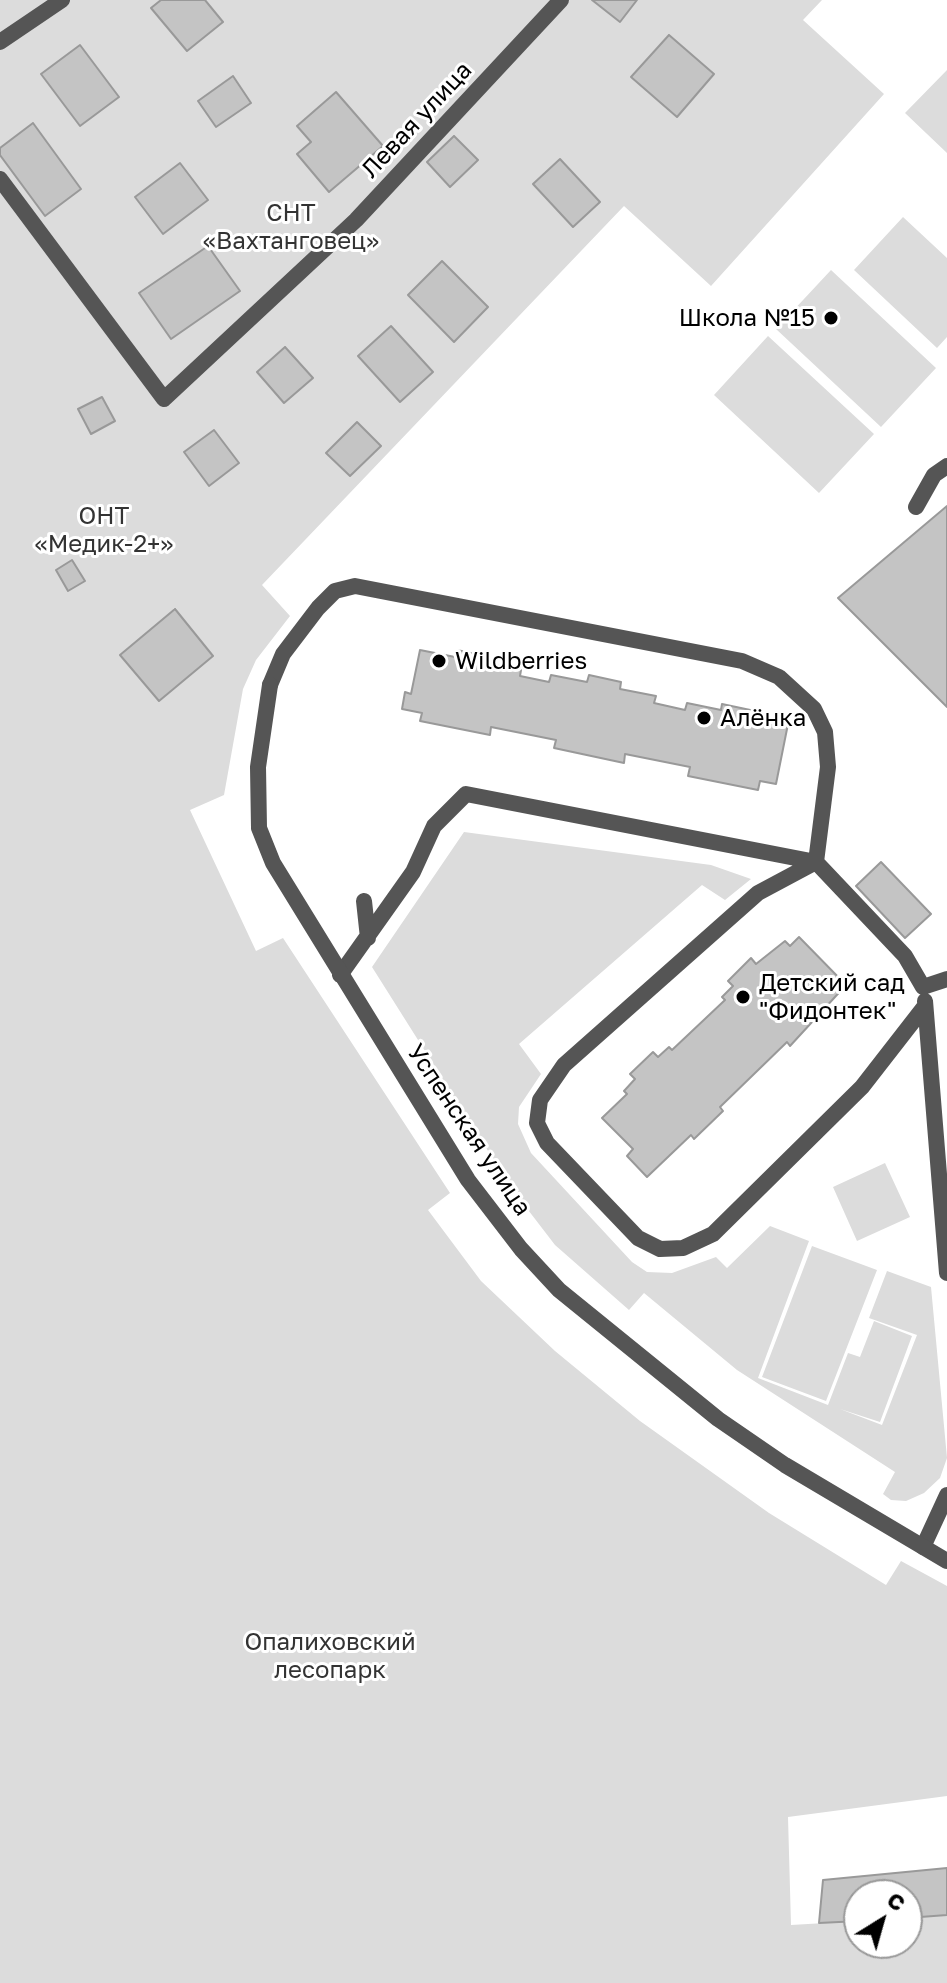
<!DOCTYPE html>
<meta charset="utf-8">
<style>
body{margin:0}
#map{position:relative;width:947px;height:1983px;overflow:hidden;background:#fff;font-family:"Golos Text",sans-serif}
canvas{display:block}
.north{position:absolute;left:843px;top:1879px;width:80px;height:80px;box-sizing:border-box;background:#fff;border:2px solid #999;border-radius:50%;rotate:37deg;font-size:22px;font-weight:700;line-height:32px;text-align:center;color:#000}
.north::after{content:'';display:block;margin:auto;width:28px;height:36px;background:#000;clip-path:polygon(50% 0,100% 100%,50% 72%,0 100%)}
</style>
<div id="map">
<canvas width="947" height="1983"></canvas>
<div class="north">С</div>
</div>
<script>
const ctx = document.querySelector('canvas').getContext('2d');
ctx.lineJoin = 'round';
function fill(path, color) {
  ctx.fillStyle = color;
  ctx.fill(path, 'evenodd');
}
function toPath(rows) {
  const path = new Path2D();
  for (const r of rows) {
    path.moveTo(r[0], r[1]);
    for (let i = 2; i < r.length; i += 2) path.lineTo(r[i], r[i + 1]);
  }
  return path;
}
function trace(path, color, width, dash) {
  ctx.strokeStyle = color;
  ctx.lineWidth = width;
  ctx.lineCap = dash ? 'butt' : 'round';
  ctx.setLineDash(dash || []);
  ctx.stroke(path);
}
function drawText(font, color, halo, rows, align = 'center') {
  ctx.font = font + ' "Golos Text",sans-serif';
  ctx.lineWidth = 6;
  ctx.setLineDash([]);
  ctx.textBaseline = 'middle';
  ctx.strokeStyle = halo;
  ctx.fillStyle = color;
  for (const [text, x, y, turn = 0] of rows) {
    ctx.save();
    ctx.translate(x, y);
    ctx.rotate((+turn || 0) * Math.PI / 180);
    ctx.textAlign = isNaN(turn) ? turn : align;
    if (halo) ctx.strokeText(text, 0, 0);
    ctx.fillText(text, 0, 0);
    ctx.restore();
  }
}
const green = toPath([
 [0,0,822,0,803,20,884,94,711,286,624,206,262,585,290,616,256,660,243,689,224,795,190,810,256,951,283,938,450,1193,428,1210,481,1281,555,1351,640,1421,769,1513,886,1585,901,1561,947,1586,947,1796,788,1817,791,1925,859,1921,859,1943,907,1943,907,1918,947,1915,947,1983,0,1983],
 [947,70,947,153,905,113],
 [903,217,947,258,947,337,937,348,854,270],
 [831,270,936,368,881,427,776,329],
 [768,336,874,434,819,493,714,395],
 [464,832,711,865,751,879,725,900,702,885,519,1044,541,1074,519,1107,518,1124,531,1153,632,1262,647,1272,672,1273,716,1257,727,1268,770,1226,809,1241,758,1378,828,1405,848,1353,860,1357,874,1321,912,1336,880,1422,840,1409,882,1425,917,1335,869,1318,887,1271,931,1287,947,1458,940,1478,924,1493,906,1501,891,1500,883,1494,895,1472,737,1370,644,1293,629,1310,555,1245,512,1189,372,967],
 [885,1163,910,1217,857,1241,833,1187],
 [812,1246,877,1270,826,1401,762,1377]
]);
const building = toPath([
 [161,0,205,0,223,22,187,51,151,8,161,0],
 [592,0,637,0,620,22,592,0],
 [669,35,714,74,677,117,631,77,669,35],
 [80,45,119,97,80,126,41,74,80,45],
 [233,76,251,103,216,127,198,101,233,76],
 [336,92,383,146,329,192,297,154,311,142,297,126,336,92],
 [33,123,81,189,45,216,0,155,0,148,33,123],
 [454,136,478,160,450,187,427,162,454,136],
 [560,159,600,202,573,227,533,184,560,159],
 [180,163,208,200,163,234,135,197,180,163],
 [208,246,240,291,171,339,139,293,208,246],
 [442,261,488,307,454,342,408,295,442,261],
 [391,326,433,372,400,402,358,356,391,326],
 [285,347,313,378,284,403,257,372,285,347],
 [102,397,115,421,91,434,78,409,102,397],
 [357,422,381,446,350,476,326,453,357,422],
 [214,430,239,463,209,486,184,452,214,430],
 [947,506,947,707,838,598,947,506],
 [72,560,85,581,68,591,56,570,72,560],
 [175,609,213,656,159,701,120,655,175,609],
 [420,650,455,657,457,650,489,657,488,663,521,670,520,676,549,682,551,675,587,682,589,675,621,682,620,689,656,696,654,703,685,710,687,703,721,710,722,704,755,711,753,717,788,724,776,784,760,781,758,790,688,776,690,767,625,754,624,763,554,748,556,740,491,727,490,735,420,721,422,713,402,709,405,692,411,694,420,650],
 [881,862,931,914,905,938,856,886,881,862],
 [799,937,846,985,790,1046,787,1042,720,1107,723,1111,694,1139,691,1135,647,1177,627,1156,633,1149,602,1118,627,1094,624,1091,635,1079,630,1074,653,1052,658,1057,669,1047,672,1050,725,1000,722,997,733,986,728,981,751,958,756,964,785,941,790,946,799,937],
 [947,1868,947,1915,907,1918,907,1895,859,1895,859,1921,819,1923,823,1880,947,1868]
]);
const service = toPath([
 [0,42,62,0],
 [0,179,164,399,356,220,561,0],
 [916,507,934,475,947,466],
 [270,685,283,654,318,608,335,591,355,586,742,661,779,677,814,709,825,732,828,767,816,862,905,956,923,987,947,979],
 [816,862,758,893,564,1065,540,1100,537,1123,547,1143,638,1238,660,1249,683,1248,713,1234,862,1087,925,1006],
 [364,901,368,938],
 [340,975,413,872,434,826,466,794,816,862],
 [925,1001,947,1273],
 [923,1547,947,1495]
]);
const minor = toPath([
 [270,685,258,767,259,828,273,863,468,1180,521,1249,559,1290,718,1419,785,1465,947,1561]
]);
const markers = [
 [831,318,8,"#000"],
 [439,661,8,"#000"],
 [704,718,8,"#000"],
 [743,997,8,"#000"]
];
const streetNames = [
 ["Левая улица",417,120,-47],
 ["Успенская улица",469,1130,56]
];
const parkNames = [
 ["СНТ",291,213],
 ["«Вахтанговец»",291,241],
 ["ОНТ",104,516],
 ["«Медик-2+»",104,544],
 ["Опалиховский",330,1642],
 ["лесопарк",330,1670]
];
const poiNames = [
 ["Школа №15",815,318,"right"],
 ["Wildberries",455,661],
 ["Алёнка",720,718],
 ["Детский сад",759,983],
 ["\"Фидонтек\"",759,1011]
];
fill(green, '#dcdcdc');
fill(building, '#c4c4c4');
trace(building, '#999', 2);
trace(service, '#555', 16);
trace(minor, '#555', 16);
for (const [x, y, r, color] of markers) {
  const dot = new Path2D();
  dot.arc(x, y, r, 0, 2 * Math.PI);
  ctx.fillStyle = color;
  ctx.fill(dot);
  trace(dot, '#fff', 3);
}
drawText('24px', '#000', '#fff', streetNames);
drawText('24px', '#333', '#fff', parkNames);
drawText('24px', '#000', '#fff', poiNames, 'left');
</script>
